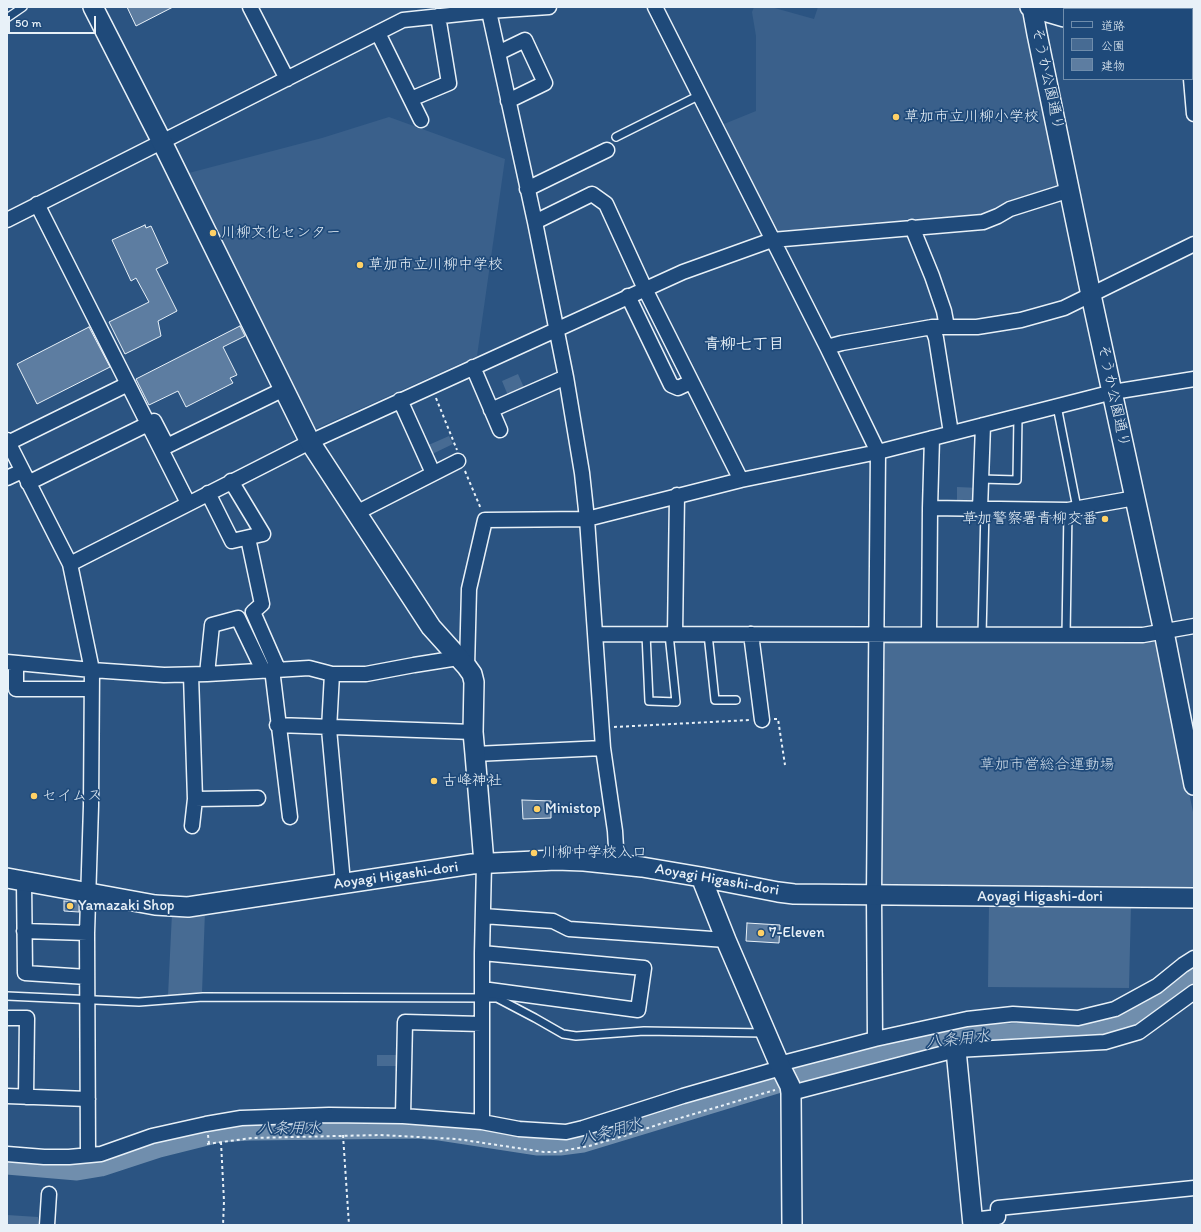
<!DOCTYPE html>
<meta charset="utf-8">
<style>
body{margin:0}
#map{position:relative;width:1201px;height:1232px;overflow:hidden;background:#2b5482;font-family:Itim,"Klee One",sans-serif}
canvas{display:block}
.frame{position:absolute;inset:0;border:8px solid #e8f1f8;pointer-events:none}
.legend{position:absolute;left:1063px;top:8px;width:130px;height:72px;box-sizing:border-box;background:#1f4a7a;border:1px solid #6f8dac;margin:0;padding:5px 7px;list-style:none;font-size:12px;color:#e8f1f8}
.legend li{display:flex;align-items:center;gap:8px;height:20px}
.legend b{width:20px;border:1px solid #6f8dac}
.scale{position:absolute;left:8px;top:16px;width:88px;height:18px;box-sizing:border-box;border:2px solid #e8f1f8;border-top:0;padding-left:5px;font-size:12px;line-height:14px;white-space:nowrap;color:#e8f1f8;-webkit-text-stroke:3px #1f4a7a;paint-order:stroke}
</style>
<div id="map">
<canvas width="1201" height="1232"></canvas>
<div class="frame"></div>
<ul class="legend">
<li><b style="height:5px;background:#1f4a7a"></b>道路</li>
<li><b style="height:11px;background:#476b93"></b>公園</li>
<li><b style="height:11px;background:#5d7da1"></b>建物</li>
</ul>
<div class="scale">50 m</div>
</div>
<script>
const ctx = document.querySelector('canvas').getContext('2d');
ctx.lineJoin = 'round';
function fill(path, color) {
  ctx.fillStyle = color;
  ctx.fill(path, 'evenodd');
}
function toPath(rows) {
  const path = new Path2D();
  for (const r of rows) {
    path.moveTo(r[0], r[1]);
    for (let i = 2; i < r.length; i += 2) path.lineTo(r[i], r[i + 1]);
  }
  return path;
}
function trace(path, color, width, dash) {
  ctx.strokeStyle = color;
  ctx.lineWidth = width;
  ctx.lineCap = dash ? 'butt' : 'round';
  ctx.setLineDash(dash || []);
  ctx.stroke(path);
}
function drawText(font, color, halo, rows, align = 'center') {
  ctx.font = font + ' Itim,"Klee One",sans-serif';
  ctx.lineWidth = 3.5;
  ctx.setLineDash([]);
  ctx.textBaseline = 'middle';
  ctx.strokeStyle = halo;
  ctx.fillStyle = color;
  for (const [text, x, y, turn = 0] of rows) {
    ctx.save();
    ctx.translate(x, y);
    ctx.rotate((+turn || 0) * Math.PI / 180);
    ctx.textAlign = isNaN(turn) ? turn : align;
    if (halo) ctx.strokeText(text, 0, 0);
    ctx.fillText(text, 0, 0);
    ctx.restore();
  }
}
const built = toPath([
 [754,7,771,7,814,19,818,7,1014,7,1028,11,1068,189,981,218,774,237,724,124,756,111,756,36,752,12],
 [389,117,505,159,477,356,313,430,185,174,322,138]
]);
const green = toPath([
 [518,374,525,390,509,398,502,381],
 [449,436,453,444,428,456,424,447],
 [957,487,980,488,980,508,957,507],
 [1158,638,1194,817,1194,891,880,890,882,639],
 [989,902,1131,904,1129,988,988,987],
 [205,911,202,993,168,996,172,913],
 [377,1055,403,1055,403,1066,377,1066],
 [7,1215,38,1217,38,1225,7,1225]
]);
const river = toPath([
 [7,1164,77,1170,101,1166,159,1147,219,1132,249,1130,417,1128,440,1130,538,1145,560,1145,583,1142,800,1076,938,1039,974,1035,1093,1031,1114,1024,1132,1016,1194,974]
]);
const building = toPath([
 [127,7,173,7,136,26,127,7],
 [145,225,146,228,151,226,168,263,156,269,177,311,158,321,161,336,125,354,109,322,149,302,136,278,131,281,112,240,145,225],
 [240,326,245,336,223,347,237,375,230,378,233,383,186,407,178,391,149,405,136,379,240,326],
 [89,327,110,367,37,404,17,364,89,327],
 [522,800,551,801,551,818,523,819,522,800],
 [64,901,79,902,79,912,64,911,64,901],
 [747,923,780,925,779,943,746,941,747,923]
]);
const path = toPath([
 [436,398,457,450],
 [465,471,481,509],
 [774,719,778,719,785,765],
 [614,727,750,720],
 [208,1135,209,1144],
 [343,1135,349,1225],
 [221,1142,224,1201,223,1225],
 [207,1144,252,1138,380,1135,457,1139,544,1152,557,1152,589,1146,627,1135,660,1124,775,1090]
]);
const lane = toPath([
 [7,18,23,7],
 [616,137,700,95],
 [1057,406,1077,508],
 [981,479,1017,480,1018,416],
 [646,634,649,701,676,702,669,634],
 [708,634,715,700,736,700],
 [982,635,985,509],
 [1066,636,1068,510],
 [7,996,139,1002,203,997,497,998,535,1018,563,1034,576,1036,644,1031,765,1033]
]);
const street = toPath([
 [250,7,287,79],
 [488,7,535,222,566,377,582,473,587,519,603,748,615,831,617,864],
 [655,7,827,347,878,452,874,895,875,1039],
 [1152,7,1153,9],
 [378,33,421,120],
 [498,53,525,40,545,83,508,101],
 [1191,79,1194,114],
 [411,99,449,83,438,16],
 [527,189,607,150],
 [37,204,188,503],
 [7,220,403,20,489,11,549,7],
 [535,222,592,194,606,204,645,289,741,480],
 [912,227,932,276,944,311,947,327],
 [628,296,671,385,678,388,691,382],
 [932,327,936,338,951,433],
 [827,347,842,343,932,327,977,327,1021,320,1064,308,1194,244],
 [473,367,500,430],
 [400,400,433,473],
 [491,410,566,377],
 [7,440,70,564,92,670,91,806,87,933,88,1155],
 [8,443,128,384],
 [7,478,22,471],
 [28,483,154,421,167,446,284,389],
 [208,493,232,541,263,534,231,481],
 [930,508,932,438],
 [980,509,983,425],
 [356,513,458,461],
 [248,538,262,604,253,612,278,669],
 [70,564,310,442,683,272,772,240,983,222,998,216,1010,209,1070,190],
 [595,634,1143,635,1194,626],
 [675,634,677,495],
 [751,634,762,720],
 [929,634,930,508,1068,510,1135,498],
 [7,662,92,670,164,675,207,674,309,668,332,674,329,729,343,883],
 [16,663,16,689,91,689],
 [467,667,469,589,485,520,587,519,741,480,878,452,1113,392,1194,379],
 [272,669,290,817],
 [207,674,212,625,238,618,263,670],
 [332,674,366,674,414,665,458,658],
 [191,675,195,799,192,826],
 [277,725,473,732],
 [475,754,603,748],
 [195,799,258,798],
 [24,881,25,973,87,977],
 [483,916,553,921,569,929,726,940],
 [24,931,87,933],
 [482,989,638,1010,644,968,482,953],
 [7,1018,27,1018,26,1097],
 [779,1064,875,1039,967,1019,1013,1014,1078,1018,1115,1009,1157,986,1183,965,1194,958],
 [791,1093,956,1050,1105,1042,1139,1032,1194,992],
 [7,1096,88,1099],
 [403,1116,405,1022,482,1024],
 [482,1122,482,953,484,863],
 [7,1154,44,1157,69,1157,101,1154,152,1136,206,1124,241,1118,329,1115,403,1116,482,1122,519,1129,566,1132,583,1128,683,1096,781,1068],
 [972,1220,998,1217,998,1208,1194,1188],
 [47,1225,49,1194]
]);
const secondary = toPath([
 [93,7,162,142,310,442,431,627,467,667,472,674,474,682,473,732,475,754,484,863],
 [1030,7,1064,17],
 [1032,7,1037,34,1091,295,1164,632,1194,785],
 [1192,54,1194,54],
 [701,877,726,940,781,1068,790,1086,791,1093,792,1225],
 [7,878,155,905,188,907,472,864,556,860,584,861,642,867,701,877,778,892,794,894,1194,898],
 [956,1050,973,1225]
]);
const markers = [
 [896,117,4,"#ffd166"],
 [213,233,4,"#ffd166"],
 [360,265,4,"#ffd166"],
 [1105,519,4,"#ffd166"],
 [434,781,4,"#ffd166"],
 [34,796,4,"#ffd166"],
 [537,809,4,"#ffd166"],
 [534,853,4,"#ffd166"],
 [70,906,4,"#ffd166"],
 [761,933,4,"#ffd166"]
];
const streetNames = [
 ["そうか公園通り",1047,79,78],
 ["そうか公園通り",1113,396,78],
 ["Aoyagi Higashi-dori",396,876,-8],
 ["Aoyagi Higashi-dori",717,880,10],
 ["Aoyagi Higashi-dori",1040,897]
];
const poiNames = [
 ["草加市立川柳小学校",904,117],
 ["川柳文化センター",221,233],
 ["草加市立川柳中学校",368,265],
 ["草加警察署青柳交番",1097,519,"right"],
 ["古峰神社",442,781],
 ["セイムス",42,796],
 ["Ministop",545,809],
 ["川柳中学校入口",542,853],
 ["Yamazaki Shop",78,906],
 ["7-Eleven",769,933]
];
const parkNames = [
 ["草加市営総合運動場",1047,765]
];
const neighbourhoodNames = [
 ["青柳七丁目",744,345]
];
const waterNames = [
 ["八条用水",958,1040,-6],
 ["八条用水",289,1129],
 ["八条用水",611,1132,-15]
];
fill(built, '#3a608b');
fill(green, '#476b93');
trace(river, '#708ead', 21);
fill(building, '#5d7da1');
trace(building, '#e8f1f8', 1);
trace(lane, '#e8f1f8', 10);
trace(street, '#e8f1f8', 17);
trace(secondary, '#e8f1f8', 22);
trace(path, '#e8f1f8', 2, [3, 3]);
trace(lane, '#1f4a7a', 7);
trace(street, '#1f4a7a', 14);
trace(secondary, '#1f4a7a', 19);
for (const [x, y, r, color] of markers) {
  const dot = new Path2D();
  dot.arc(x, y, r, 0, 2 * Math.PI);
  ctx.fillStyle = color;
  ctx.fill(dot);
  trace(dot, '#1f4a7a', 1.5);
}
drawText('15px', '#e8f1f8', '#1f4a7a', streetNames);
drawText('15px', '#e8f1f8', '#1f4a7a', poiNames, 'left');
drawText('15px', '#d0dde9', '#1f4a7a', parkNames);
drawText('bold 16px', '#e8f1f8', '#1f4a7a', neighbourhoodNames);
drawText('italic 16px', '#d0dde9', '#1f4a7a', waterNames);
</script>
